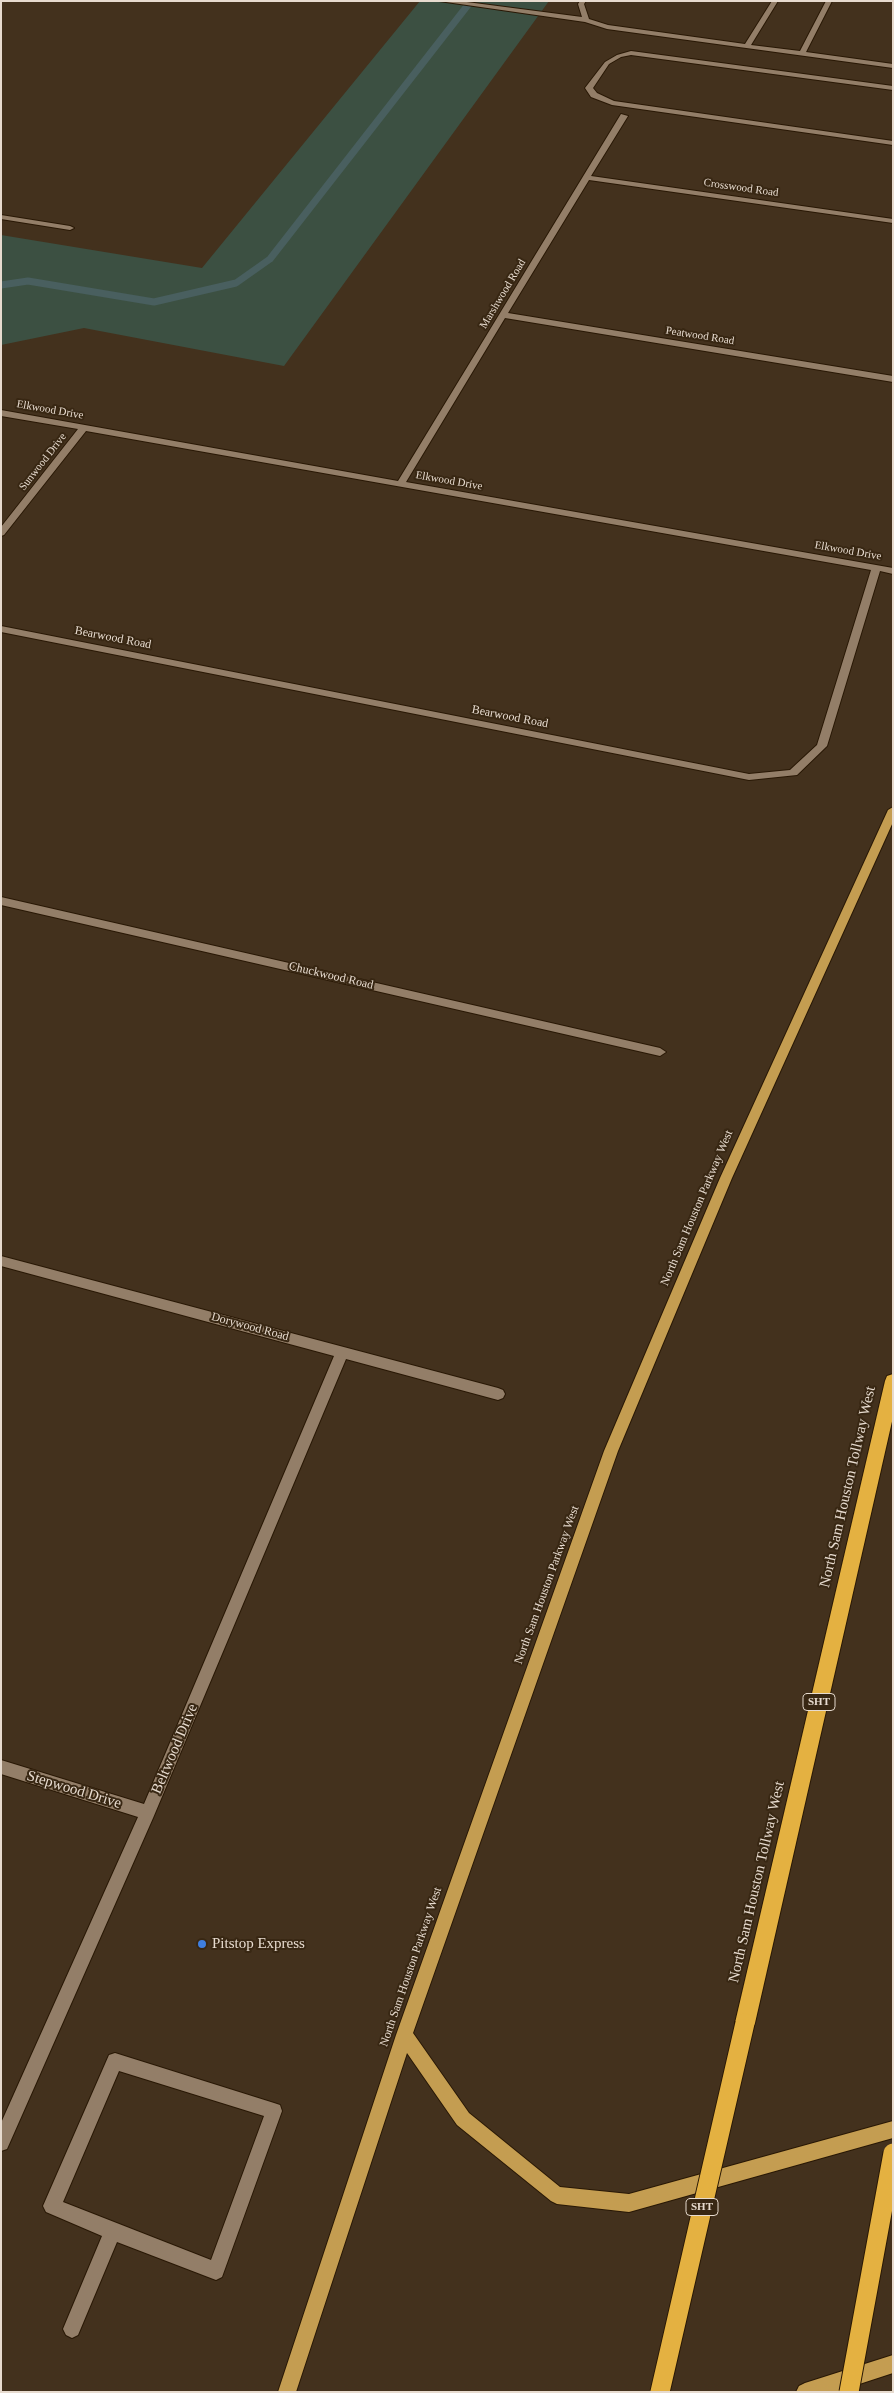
<!DOCTYPE html>
<style>
body{margin:0}
#map{position:relative;width:894px;height:2393px;overflow:hidden;background:#43311d;font-family:"Times New Roman",serif}
canvas{display:block}
.frame{position:absolute;inset:0;border:2px solid #e7dbcf;pointer-events:none}
</style>
<div id="map">
<canvas width="894" height="2393"></canvas>
<div class="frame"></div>
</div>
<script>
const ctx = document.querySelector('canvas').getContext('2d');
ctx.lineJoin = 'round';
function fill(path, color) {
  ctx.fillStyle = color;
  ctx.fill(path, 'evenodd');
}
function toPath(rows) {
  const path = new Path2D();
  for (const r of rows) {
    path.moveTo(r[0], r[1]);
    for (let i = 2; i < r.length; i += 2) path.lineTo(r[i], r[i + 1]);
  }
  return path;
}
function trace(path, color, width, dash) {
  ctx.strokeStyle = color;
  ctx.lineWidth = width;
  ctx.lineCap = dash ? 'butt' : 'round';
  ctx.setLineDash(dash || []);
  ctx.stroke(path);
}
function drawText(font, color, halo, rows, align = 'center') {
  ctx.font = font + ' "Times New Roman",serif';
  ctx.lineWidth = 4;
  ctx.setLineDash([]);
  ctx.textBaseline = 'middle';
  ctx.strokeStyle = halo;
  ctx.fillStyle = color;
  for (const [text, x, y, turn = 0] of rows) {
    ctx.save();
    ctx.translate(x, y);
    ctx.rotate((+turn || 0) * Math.PI / 180);
    ctx.textAlign = isNaN(turn) ? turn : align;
    if (halo) ctx.strokeText(text, 0, 0);
    ctx.fillText(text, 0, 0);
    ctx.restore();
  }
}
const green = toPath([
 [420,1,549,1,284,366,84,328,1,345,1,235,202,268]
]);
const stream = toPath([
 [1,285,28,281,154,302,236,283,270,259,471,1]
]);
const minor = toPath([
 [439,1,459,1,582,17,578,4,580,1,586,1,584,4,589,19,608,25,745,44,772,1,778,1,751,45,800,51,826,1,832,1,806,52,893,64,893,68,607,29,585,22,439,1],
 [631,51,893,86,893,90,631,55,621,57,609,64,593,88,597,93,614,101,893,141,893,145,612,105,591,97,585,88,605,62,617,55,631,51],
 [621,114,628,116,591,176,893,219,893,223,589,180,508,313,893,376,893,382,505,318,406,482,893,568,893,574,880,571,827,746,797,775,749,780,1,632,1,626,749,774,790,770,817,745,871,570,86,431,4,535,1,536,1,527,78,429,1,416,1,410,398,481,621,114],
 [1,215,70,226,74,228,70,230,1,219,1,215],
 [1,897,660,1048,666,1052,660,1056,1,905,1,897],
 [1,1256,498,1388,503,1390,505,1394,503,1398,498,1400,346,1359,153,1818,7,2149,1,2151,1,2123,138,1817,1,1774,1,1760,144,1804,334,1356,1,1266,1,1256],
 [115,2053,274,2103,280,2105,282,2111,222,2277,216,2280,117,2242,78,2335,72,2338,66,2335,63,2329,102,2236,46,2212,43,2206,109,2055,115,2053],
 [119,2071,264,2116,211,2260,63,2202,119,2071]
]);
const major = toPath([
 [893,807,893,822,732,1178,618,1451,413,2033,469,2113,560,2187,629,2194,893,2121,893,2138,629,2212,557,2204,551,2201,457,2125,407,2053,296,2392,278,2392,396,2035,604,1451,720,1178,888,810,893,807],
 [893,2355,893,2373,835,2392,796,2392,799,2386,805,2383,893,2355]
]);
const highway = toPath([
 [893,1374,893,1417,755,2023,752,2030,745,2033,738,2030,735,2023,885,1381,887,1376,893,1374]
]);
const highwayBridge = toPath([
 [660,2392,745,2023],
 [849,2392,893,2153]
]);
const markers = [
 [202,1944,5,"#3f7fe0"]
];
const farStreetnames = [
 ["Crosswood Road",741,188,8],
 ["Marshwood Road",503,294,-59],
 ["Peatwood Road",700,336,9],
 ["Elkwood Drive",50,410,10],
 ["Sunwood Drive",43,462,-52],
 ["Elkwood Drive",449,481,10],
 ["Elkwood Drive",848,551,10]
];
const shields = [
 [819,1702,32],
 [702,2207,32]
];
const shieldNames = [
 ["SHT",819,1702],
 ["SHT",702,2207]
];
const streetNames = [
 ["Bearwood Road",113,638,11],
 ["Bearwood Road",510,717,11],
 ["Chuckwood Road",331,976,13],
 ["North Sam Houston Parkway West",697,1208,-67],
 ["Dorywood Road",250,1327,15],
 ["North Sam Houston Parkway West",547,1585,-70],
 ["North Sam Houston Parkway West",411,1967,-71]
];
const nearStreetnames = [
 ["North Sam Houston Tollway West",848,1487,-77],
 ["Beltwood Drive",175,1749,-67],
 ["Stepwood Drive",74,1790,17],
 ["North Sam Houston Tollway West",757,1882,-77]
];
const nearPoinames = [
 ["Pitstop Express",212,1944]
];
fill(green, '#3c5042');
trace(stream, '#495f5f', 7);
trace(minor, '#291805', 2);
trace(major, '#291805', 2);
trace(highway, '#291805', 2);
fill(minor, '#937e68');
fill(major, '#c49d51');
fill(highway, '#e4b141');
trace(highwayBridge, '#291805', 21, []);
trace(highwayBridge, '#e4b141', 19);
for (const [x, y, r, color] of markers) {
  const dot = new Path2D();
  dot.arc(x, y, r, 0, 2 * Math.PI);
  ctx.fillStyle = color;
  ctx.fill(dot);
  trace(dot, '#382713', 2);
}
drawText('11px', '#e7dbcf', '#382713', farStreetnames);
for (const [x, y, w] of shields) {
  const box = new Path2D();
  box.roundRect(x - w / 2, y - 8.5, w, 17, 4);
  ctx.fillStyle = '#382713';
  ctx.fill(box);
  trace(box, '#e7dbcf', 1);
}
drawText('bold 11px', '#e7dbcf', null, shieldNames);
drawText('12px', '#e7dbcf', '#382713', streetNames);
drawText('15px', '#e7dbcf', '#382713', nearStreetnames);
drawText('15px', '#e7dbcf', '#382713', nearPoinames, 'left');
</script>
